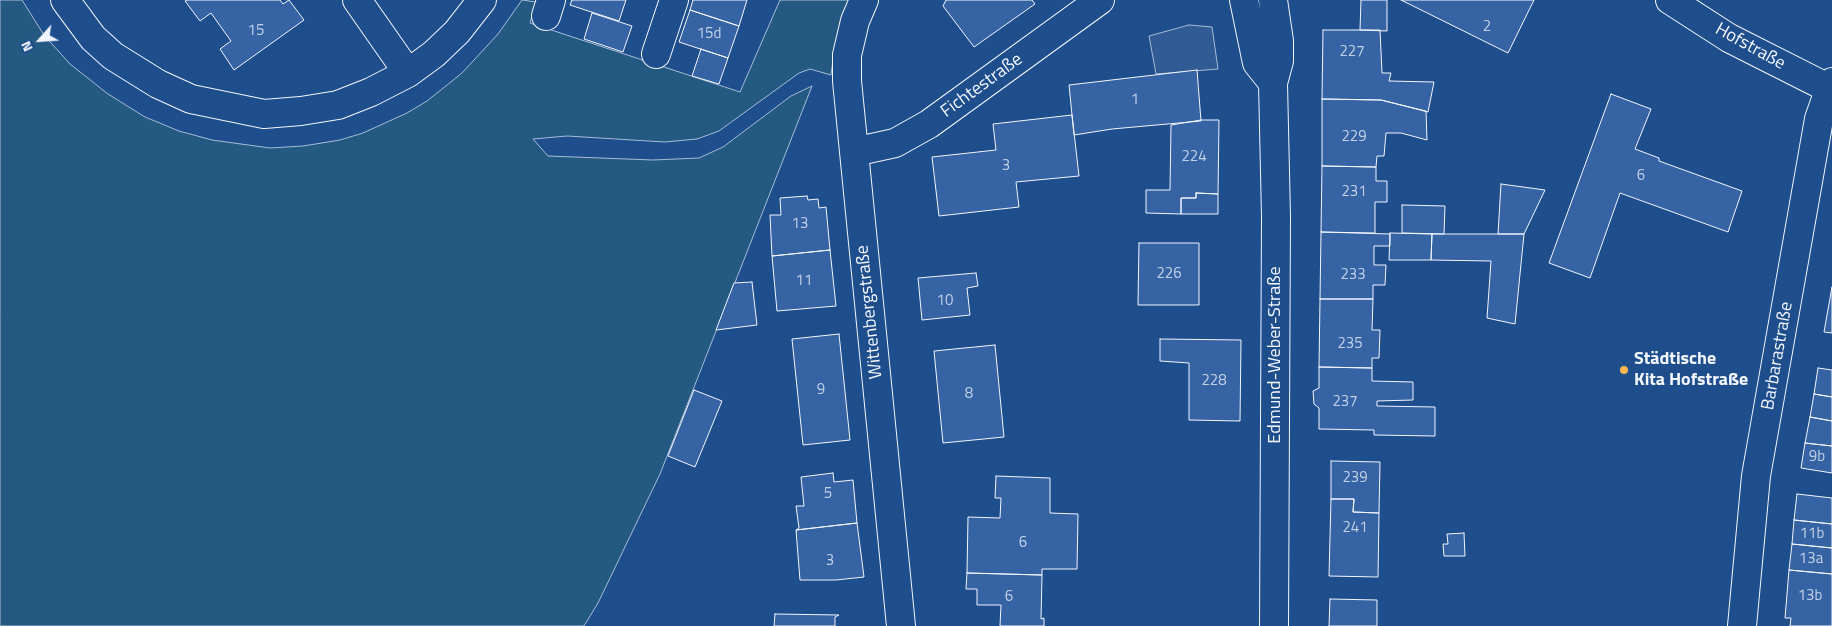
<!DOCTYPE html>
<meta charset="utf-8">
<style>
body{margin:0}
#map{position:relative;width:1832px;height:626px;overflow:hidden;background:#1f4e8c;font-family:"Titillium Web",sans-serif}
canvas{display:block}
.north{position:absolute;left:15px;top:15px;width:50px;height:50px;-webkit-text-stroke:4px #1f4e8c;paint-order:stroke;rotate:244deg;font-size:14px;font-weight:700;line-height:20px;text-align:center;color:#f2f6ff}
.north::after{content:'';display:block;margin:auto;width:18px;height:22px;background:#f2f6ff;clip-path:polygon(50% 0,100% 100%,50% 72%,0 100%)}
</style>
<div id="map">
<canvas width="1832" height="626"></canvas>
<div class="north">N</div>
</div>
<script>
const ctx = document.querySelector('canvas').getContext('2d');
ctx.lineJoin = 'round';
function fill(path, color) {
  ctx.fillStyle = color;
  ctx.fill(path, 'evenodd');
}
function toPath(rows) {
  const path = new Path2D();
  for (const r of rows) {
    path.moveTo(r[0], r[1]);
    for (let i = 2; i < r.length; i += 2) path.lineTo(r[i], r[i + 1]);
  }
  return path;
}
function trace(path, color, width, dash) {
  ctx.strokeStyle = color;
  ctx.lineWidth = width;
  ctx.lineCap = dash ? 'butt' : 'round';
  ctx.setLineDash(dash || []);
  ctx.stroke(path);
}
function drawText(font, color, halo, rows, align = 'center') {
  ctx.font = font + ' "Titillium Web",sans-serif';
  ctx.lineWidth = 4;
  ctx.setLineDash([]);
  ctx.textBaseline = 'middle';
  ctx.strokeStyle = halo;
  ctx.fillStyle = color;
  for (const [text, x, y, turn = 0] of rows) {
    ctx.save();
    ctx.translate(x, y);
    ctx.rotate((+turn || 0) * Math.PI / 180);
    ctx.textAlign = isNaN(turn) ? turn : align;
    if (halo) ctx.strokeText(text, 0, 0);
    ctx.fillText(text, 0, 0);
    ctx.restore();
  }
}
const green = toPath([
 [0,0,22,0,44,35,70,64,108,94,145,117,179,131,212,140,270,148,303,146,340,140,363,133,407,113,427,101,462,73,498,34,522,0,536,2,530,23,740,92,780,0,850,0,835,46,831,75,810,69,799,73,719,131,697,139,665,142,567,136,533,139,548,156,653,160,699,158,723,147,791,96,812,86,660,474,598,603,584,626,0,626,0,0]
]);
const parking = toPath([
 [1189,25,1212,27,1218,69,1156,74,1149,36,1189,25]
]);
const building = toPath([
 [187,0,280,0,283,4,289,0,304,20,234,70,220,49,231,41,211,13,200,21,185,1,187,0],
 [572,0,626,0,619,21,570,5,572,0],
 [693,0,747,0,739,26,690,10,693,0],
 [946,0,1032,0,1035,4,974,47,943,6,946,0],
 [1361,0,1387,0,1387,31,1360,30,1361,0],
 [1401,0,1534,0,1508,53,1401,0],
 [690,10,739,26,728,58,679,42,690,10],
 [592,13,632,26,623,52,584,39,592,13],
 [1323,30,1380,30,1382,73,1391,73,1389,81,1434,82,1428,112,1381,100,1322,99,1323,30],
 [701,49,728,58,719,84,692,76,701,49],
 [1197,70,1201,121,1112,129,1074,135,1069,85,1197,70],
 [1611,94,1651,109,1635,149,1659,158,1659,161,1742,191,1728,232,1620,193,1590,278,1549,263,1611,94],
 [1322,99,1381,100,1426,111,1427,140,1401,133,1386,133,1384,156,1377,156,1376,167,1322,166,1322,99],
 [1072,115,1079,176,1016,182,1019,207,939,216,932,157,996,150,993,124,1072,115],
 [1201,120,1219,120,1218,194,1196,193,1196,198,1181,198,1181,214,1146,213,1146,190,1170,190,1171,125,1201,120],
 [1322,166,1376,167,1376,181,1387,181,1387,202,1375,202,1375,233,1321,232,1322,166],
 [1501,184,1545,190,1524,234,1498,234,1501,184],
 [1196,193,1218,194,1218,214,1181,214,1181,198,1196,198,1196,193],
 [807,196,808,200,818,199,819,208,826,207,830,250,772,256,770,215,781,215,780,198,807,196],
 [1402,205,1445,206,1444,234,1402,233,1402,205],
 [1321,232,1390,234,1390,246,1374,246,1374,265,1386,265,1385,285,1373,285,1373,299,1320,299,1321,232],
 [1390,233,1432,234,1431,260,1389,260,1390,233],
 [1432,234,1524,234,1515,324,1487,318,1491,261,1431,260,1432,234],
 [1139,243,1199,243,1199,305,1138,305,1139,243],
 [830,250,836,306,777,311,772,256,830,250],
 [976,273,978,286,967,288,970,315,922,320,918,278,976,273],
 [752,282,757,325,716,330,734,283,752,282],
 [1832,287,1832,333,1824,332,1832,287],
 [1320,299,1373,299,1372,330,1380,330,1379,358,1372,358,1372,368,1319,367,1320,299],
 [839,334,850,440,803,445,792,339,839,334],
 [1160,339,1241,340,1240,421,1189,420,1189,363,1160,361,1160,339],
 [995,345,1004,437,943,443,934,351,995,345],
 [1319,367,1372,368,1372,381,1413,382,1413,400,1377,401,1377,406,1435,407,1435,436,1374,435,1374,430,1319,429,1319,408,1314,404,1313,391,1319,388,1319,367],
 [1818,368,1832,370,1832,397,1814,394,1818,368],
 [694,390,722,401,695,467,668,456,694,390],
 [1814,394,1832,397,1832,421,1810,417,1814,394],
 [1810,417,1832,421,1832,446,1805,443,1810,417],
 [1805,443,1832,446,1832,473,1801,468,1805,443],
 [1331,461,1380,462,1379,513,1353,512,1354,499,1331,499,1331,461],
 [833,473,834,482,853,480,857,523,796,530,799,528,796,506,804,506,801,477,833,473],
 [996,476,1050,478,1050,513,1078,514,1077,569,1042,569,1042,575,967,573,968,517,1000,518,1001,498,995,498,996,476],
 [1797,494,1832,498,1832,524,1794,520,1797,494],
 [1331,499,1354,499,1353,512,1379,513,1378,577,1329,576,1331,499],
 [1794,520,1832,524,1832,548,1792,544,1794,520],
 [857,523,864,577,836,580,800,580,796,530,857,523],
 [1464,533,1465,556,1444,556,1443,544,1448,544,1447,534,1464,533],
 [1792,544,1832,548,1832,574,1789,570,1792,544],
 [1789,570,1832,574,1832,626,1790,626,1791,618,1785,618,1789,570],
 [967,573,1042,575,1041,619,1044,618,1044,626,1000,626,1001,605,977,605,977,589,966,589,967,573],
 [1330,599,1377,600,1377,626,1329,626,1330,599],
 [775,614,839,615,835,617,835,626,774,626,775,614]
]);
const minor = toPath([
 [65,0,93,38,113,56,158,84,191,99,264,114,301,111,338,105,371,92,408,73,434,54,457,32,482,0],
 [357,0,408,73],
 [864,0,855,21,847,55,847,81,901,626],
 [1244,0,1257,63,1273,83],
 [1273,0,1279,41,1279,61,1273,83,1276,217,1274,626],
 [1670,0,1729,38,1832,90],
 [546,16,551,0],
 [656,54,674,0],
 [854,152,895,143,929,124,1100,0],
 [1742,626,1756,476,1819,119,1832,82]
]);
const markers = [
 [1624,370,5,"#ffb74d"]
];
const numberNames = [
 ["2",1487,27],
 ["15",256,31],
 ["15d",709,34],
 ["227",1352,52],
 ["1",1135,100],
 ["229",1354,137],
 ["224",1194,157],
 ["3",1006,166],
 ["6",1641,176],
 ["231",1354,192],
 ["13",800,224],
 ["226",1169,274],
 ["233",1353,275],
 ["11",804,281],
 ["10",945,301],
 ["235",1350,344],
 ["228",1214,381],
 ["9",821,390],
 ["8",969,394],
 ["237",1345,402],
 ["9b",1817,457],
 ["239",1355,478],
 ["5",828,494],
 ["241",1355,528],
 ["11b",1812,534],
 ["6",1023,543],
 ["13a",1811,559],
 ["3",830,561],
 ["13b",1810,596],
 ["6",1009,597]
];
const streetNames = [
 ["Hofstraße",1750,47,29],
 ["Fichtestraße",982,86,-36],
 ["Wittenbergstraße",870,312,-96],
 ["Edmund-Weber-Straße",1276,355,-90],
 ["Barbarastraße",1778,356,-80]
];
const poiNames = [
 ["Städtische",1634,360],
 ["Kita Hofstraße",1634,381]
];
fill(green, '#245a82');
trace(green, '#a8bbd7', 1);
fill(parking, '#305b95');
trace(parking, '#a8bbd7', 1);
fill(building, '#3563a3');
trace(building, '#f2f6ff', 1);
trace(minor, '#f2f6ff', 30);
trace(minor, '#1f4e8c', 28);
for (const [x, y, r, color] of markers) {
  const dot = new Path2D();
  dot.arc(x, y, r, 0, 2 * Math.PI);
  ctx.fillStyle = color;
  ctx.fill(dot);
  trace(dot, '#1f4e8c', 2);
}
drawText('15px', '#c3d1e8', null, numberNames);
drawText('18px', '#f2f6ff', '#1f4e8c', streetNames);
drawText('bold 18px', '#f2f6ff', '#1f4e8c', poiNames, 'left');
</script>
